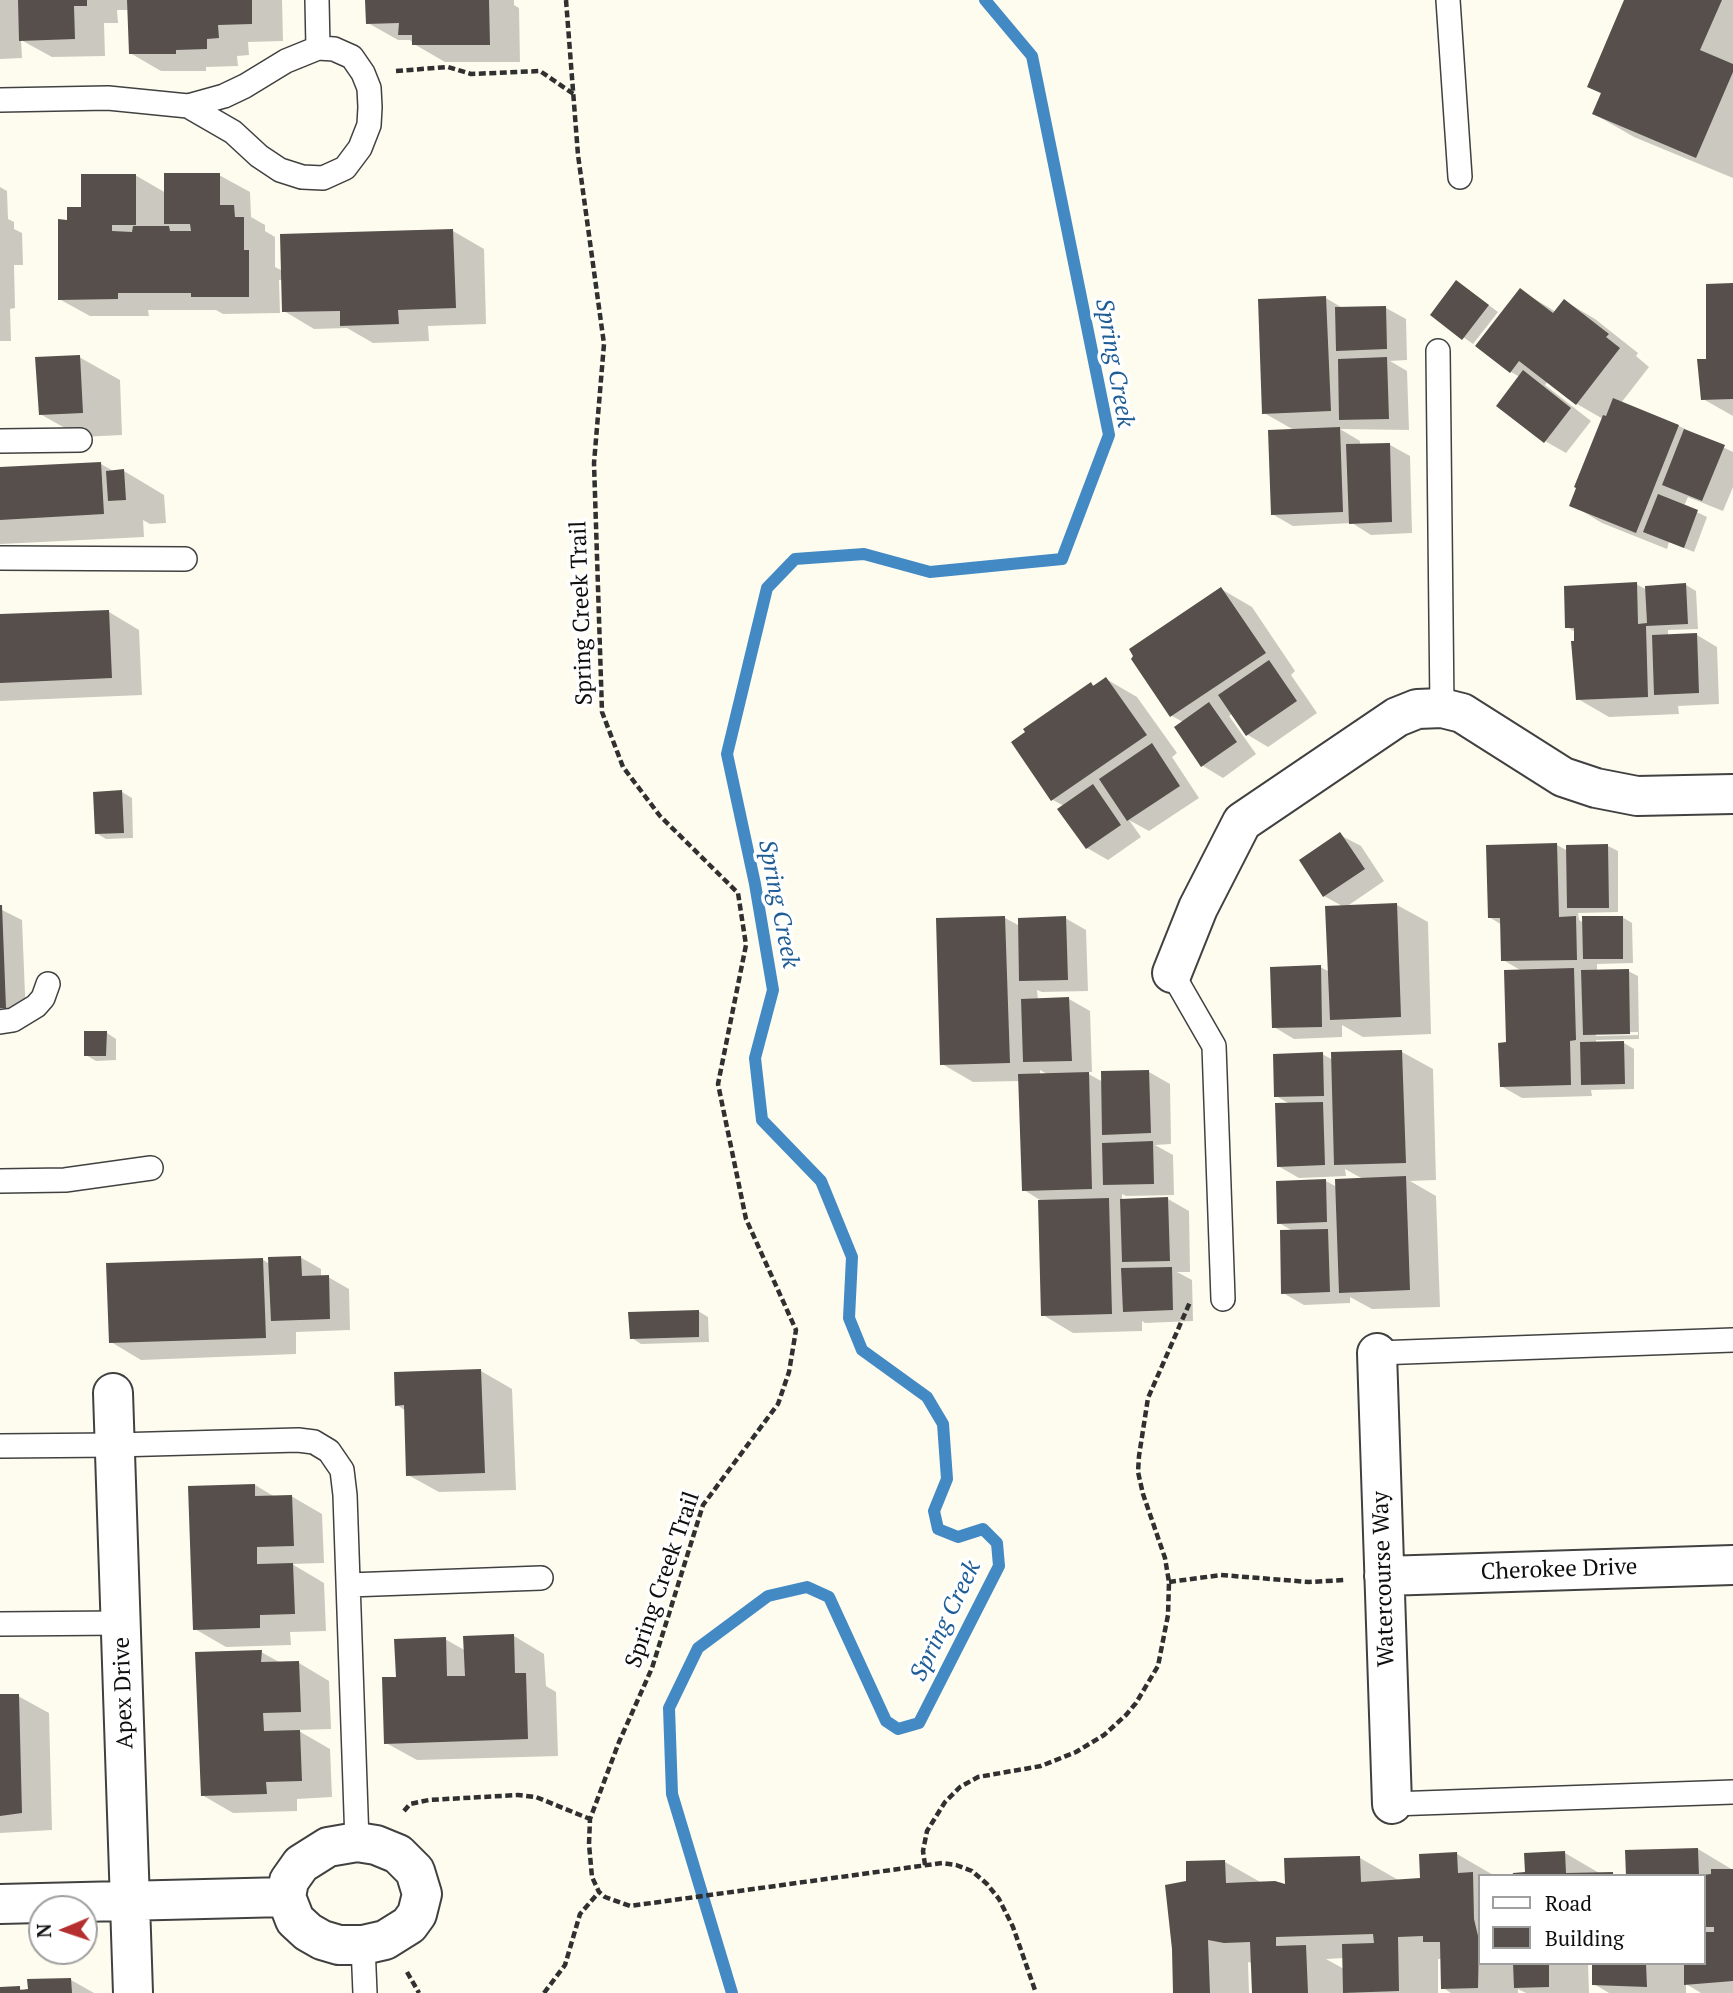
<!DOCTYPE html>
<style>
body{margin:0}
#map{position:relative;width:1733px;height:1993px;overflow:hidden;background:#fefcef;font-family:"PT Serif",serif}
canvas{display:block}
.legend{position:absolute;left:1478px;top:1874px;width:228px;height:91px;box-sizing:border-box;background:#fff;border:2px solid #9f9f9f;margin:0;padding:9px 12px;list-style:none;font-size:21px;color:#0e0e0e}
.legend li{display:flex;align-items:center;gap:14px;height:35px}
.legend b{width:35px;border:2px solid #9f9f9f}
.north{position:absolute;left:28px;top:1895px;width:70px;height:70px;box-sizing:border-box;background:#fff;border:2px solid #9f9f9f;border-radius:50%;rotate:268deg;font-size:19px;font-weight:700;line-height:28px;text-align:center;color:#0e0e0e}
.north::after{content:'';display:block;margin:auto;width:24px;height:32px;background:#b52f2f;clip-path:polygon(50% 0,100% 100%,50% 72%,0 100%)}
</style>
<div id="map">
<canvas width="1733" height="1993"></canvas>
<ul class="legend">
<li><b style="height:9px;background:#fff"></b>Road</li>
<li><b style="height:19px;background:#564f4b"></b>Building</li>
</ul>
<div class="north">N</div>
</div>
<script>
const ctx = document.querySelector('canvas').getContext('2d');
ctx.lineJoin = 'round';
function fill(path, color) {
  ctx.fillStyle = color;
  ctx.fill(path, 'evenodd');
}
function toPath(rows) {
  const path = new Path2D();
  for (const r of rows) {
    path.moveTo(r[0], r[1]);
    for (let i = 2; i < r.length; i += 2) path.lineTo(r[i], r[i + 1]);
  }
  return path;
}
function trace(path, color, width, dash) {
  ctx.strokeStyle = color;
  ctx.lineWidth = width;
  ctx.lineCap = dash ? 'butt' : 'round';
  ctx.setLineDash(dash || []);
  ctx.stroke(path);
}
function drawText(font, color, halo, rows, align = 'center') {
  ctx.font = font + ' "PT Serif",serif';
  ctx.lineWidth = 7;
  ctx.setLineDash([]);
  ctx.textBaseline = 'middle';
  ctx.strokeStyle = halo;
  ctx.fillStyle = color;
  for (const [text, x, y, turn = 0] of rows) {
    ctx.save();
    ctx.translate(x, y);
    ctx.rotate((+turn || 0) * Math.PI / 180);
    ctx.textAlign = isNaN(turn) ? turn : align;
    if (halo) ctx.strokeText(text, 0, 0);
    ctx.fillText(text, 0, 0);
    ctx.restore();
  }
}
const shadow = toPath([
 [0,0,282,0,283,41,248,42,249,55,237,56,238,66,206,67,206,71,161,71,130,53,129,10,117,10,118,23,104,23,105,56,52,57,21,40,22,58,0,59],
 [367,0,514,0,514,5,519,8,520,62,445,62,414,44,410,40,398,40,368,23],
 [1626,0,1733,0,1733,178,1634,137,1594,114,1602,94,1589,87],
 [135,175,166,193,219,175,250,192,251,217,265,225,265,231,275,237,275,267,283,271,453,231,484,249,486,324,428,326,429,341,373,343,347,328,314,329,284,311,283,280,279,280,280,313,223,314,216,310,148,310,149,316,90,316,59,299,69,221,83,209],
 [0,187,7,191,8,219,14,222,14,229,22,233,23,265,14,265,15,308,10,309,11,341,0,341],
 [1733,285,1733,416,1703,399,1708,361],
 [1466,288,1498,312,1473,344,1432,315],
 [1520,290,1556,312,1565,301,1595,319,1638,353,1636,356,1649,367,1621,403,1679,426,1733,452,1733,487,1723,511,1688,497,1684,506,1707,517,1694,552,1669,542,1667,549,1602,523,1572,505,1603,419,1577,404,1548,381,1545,385,1591,421,1566,453,1545,441,1520,377,1511,372],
 [1326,298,1344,309,1386,308,1406,319,1407,360,1390,361,1407,371,1409,430,1340,429,1360,441,1360,446,1390,445,1410,456,1412,533,1371,535,1352,523,1293,526,1272,514,1294,430,1264,413],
 [79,357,120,380,122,435,81,437,40,414],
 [101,464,115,472,124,471,164,495,166,523,150,524,143,520,144,537,0,544,0,469],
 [1636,584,1647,590,1686,585,1696,591,1698,629,1668,630,1668,636,1697,635,1717,647,1719,704,1678,706,1679,714,1609,717,1578,699,1575,632,1567,627],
 [1221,589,1252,607,1295,671,1291,675,1317,713,1268,747,1248,735,1233,713,1229,716,1256,754,1223,778,1203,766,1176,727,1183,722,1172,716,1133,659],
 [109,612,139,630,142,695,0,701,0,616],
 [1106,679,1137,697,1177,753,1172,757,1199,798,1149,831,1129,820,1141,837,1108,860,1087,848,1064,806,1053,800,1091,684,1096,686],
 [122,792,132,798,133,838,106,839,96,833],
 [1340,835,1361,846,1384,881,1346,907,1397,905,1428,922,1431,1034,1363,1037,1342,1025,1342,1037,1294,1039,1274,1027,1320,967,1330,972,1344,907,1324,896],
 [1557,845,1568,851,1608,846,1618,851,1618,912,1578,913,1579,920,1584,923,1622,917,1632,923,1633,963,1597,964,1597,972,1628,971,1638,976,1639,1039,1596,1040,1596,1044,1624,1043,1634,1049,1634,1089,1591,1090,1592,1096,1522,1098,1501,1086,1522,971,1503,960,1502,925,1489,917],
 [1638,1032,1638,1035,1596,1036,1596,1033],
 [0,909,22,920,26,1019,0,1020],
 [1005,918,1020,926,1065,918,1086,930,1088,991,1042,992,1037,990,1038,1000,1069,999,1090,1011,1092,1072,1085,1072,1103,1082,1149,1072,1170,1084,1171,1144,1155,1145,1173,1155,1174,1195,1126,1196,1122,1194,1122,1200,1168,1199,1189,1211,1190,1272,1177,1272,1192,1280,1193,1321,1145,1323,1142,1321,1142,1331,1073,1333,1043,1315,1040,1200,1024,1190,1020,1081,973,1082,942,1064],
 [1040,1070,1049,1075,1040,1075],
 [107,1033,116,1039,116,1060,96,1061,86,1055],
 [1402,1052,1433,1069,1436,1180,1410,1181,1436,1196,1440,1307,1372,1309,1350,1297,1350,1303,1304,1305,1283,1293,1293,1231,1279,1223,1326,1181,1337,1187,1363,1179,1345,1169,1346,1176,1299,1178,1278,1166,1290,1104,1276,1096,1322,1054,1333,1060],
 [300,1257,321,1269,321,1277,328,1277,349,1289,350,1330,296,1332,296,1354,141,1360,111,1342,263,1260,270,1264],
 [698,1311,708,1317,709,1342,641,1344,632,1338],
 [481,1371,512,1389,516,1490,439,1492,408,1475,406,1411,397,1405],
 [255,1485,275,1497,291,1496,322,1514,324,1563,292,1564,324,1583,326,1631,290,1632,291,1645,226,1647,195,1629],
 [514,1636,544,1654,546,1686,556,1692,558,1756,417,1760,386,1743,397,1679,445,1639,466,1651],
 [261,1652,281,1663,299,1663,329,1681,331,1729,297,1730,330,1749,332,1797,297,1799,297,1811,233,1813,202,1795],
 [0,1696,18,1696,49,1713,52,1830,0,1833],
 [1698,1849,1733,1870,1733,1993,1701,1993,1686,1984,1686,1993,1609,1993,1594,1984,1593,1963,1703,1963,1703,1876,1627,1876],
 [1565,1853,1601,1874,1616,1876,1514,1876,1527,1874],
 [1457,1854,1495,1876,1479,1876,1479,1963,1588,1963,1589,1993,1526,1993,1518,1989,1518,1993,1451,1993,1443,1988,1442,1959,1438,1959,1438,1993,1254,1993,1253,1963,1248,1962,1249,1993,1175,1993,1188,1882,1225,1862,1262,1883,1287,1886,1360,1858,1400,1881,1422,1879],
 [1344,1958,1344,1969,1326,1959],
 [71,1980,94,1993,0,1993,0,1988,19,1988,25,1991]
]);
const stream = toPath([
 [732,1993,672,1794,669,1708,698,1648,768,1596,807,1587,829,1597,886,1721,898,1729,919,1723,999,1566,997,1543,983,1529,958,1537,938,1529,934,1511,947,1479,943,1424,927,1397,862,1350,849,1318,852,1257,821,1181,762,1120,755,1058,773,990,755,884,727,754,767,588,795,559,864,554,930,572,1062,559,1109,435,1032,56,985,0]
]);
const building = toPath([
 [18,0,87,0,87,6,74,6,75,39,19,41],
 [127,0,252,0,252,24,218,25,219,38,207,39,207,49,176,50,176,54,129,54],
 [365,0,489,0,490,45,412,45,412,35,398,35,399,23,366,24],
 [1624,0,1722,0,1700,50,1733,64,1733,72,1696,158,1592,114,1601,93,1587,87],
 [164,173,220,173,220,205,234,205,235,217,244,217,244,250,249,250,249,297,191,297,191,293,118,293,118,299,58,300,58,219,67,220,67,207,81,207,81,174,136,174,136,225,112,225,112,231,132,232,133,226,169,226,170,231,191,231,190,224,164,224],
 [453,229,456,308,398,310,399,324,340,326,340,311,282,312,280,234],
 [1456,280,1489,305,1462,340,1430,315],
 [1733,283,1733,399,1701,400,1697,359,1706,359,1706,284],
 [1520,288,1553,313,1564,299,1609,334,1606,337,1620,348,1576,405,1519,361,1510,373,1475,346],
 [1326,296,1331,411,1262,414,1258,299],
 [1386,306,1387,349,1336,351,1335,307],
 [80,355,83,413,39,415,35,357],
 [1387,357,1389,419,1339,420,1338,359],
 [1523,370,1571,408,1544,443,1496,406],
 [1613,398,1679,425,1636,533,1569,506,1576,488,1574,487,1603,415,1606,416],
 [1340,427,1343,512,1271,515,1268,430],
 [1684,429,1725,445,1702,501,1662,485],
 [1390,443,1392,522,1349,524,1346,444],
 [101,462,104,514,0,520,0,467],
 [124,469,126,500,108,501,106,471],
 [1658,494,1698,510,1684,548,1643,532],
 [1637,582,1638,624,1647,623,1645,586,1686,583,1688,624,1646,626,1648,697,1576,700,1571,641,1574,641,1574,628,1565,628,1564,586],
 [1221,587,1266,653,1170,717,1131,659,1133,656,1129,649],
 [109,610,112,678,0,683,0,614],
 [1697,633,1699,693,1654,695,1652,635],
 [1269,660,1297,701,1246,736,1218,695],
 [1106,677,1147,735,1051,801,1011,742,1025,732,1023,729,1091,682,1093,686],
 [1209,702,1237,742,1201,767,1174,727],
 [1152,743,1180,786,1127,821,1099,779],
 [1093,784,1121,825,1086,849,1057,809],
 [122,790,124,833,95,834,93,792],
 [1340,832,1365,869,1323,897,1299,860],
 [1557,843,1559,917,1576,916,1577,960,1501,961,1500,918,1488,918,1486,845],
 [1608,844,1609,908,1567,908,1566,845],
 [1397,903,1401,1017,1330,1020,1325,906],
 [0,905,2,905,6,1008,0,1008],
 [1005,916,1010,1063,940,1065,936,918],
 [1066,916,1068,980,1019,981,1018,918],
 [1582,916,1623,916,1623,959,1583,959],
 [1321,965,1322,1027,1272,1028,1270,967],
 [1574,968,1576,1040,1570,1041,1571,1085,1500,1087,1498,1043,1506,1042,1504,970],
 [1629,969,1630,1034,1583,1035,1581,970],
 [1069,997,1072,1061,1023,1062,1021,999],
 [84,1031,107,1031,106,1056,84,1056],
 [1624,1041,1625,1084,1581,1085,1580,1042],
 [1402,1050,1406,1163,1334,1165,1331,1052],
 [1323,1052,1324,1096,1274,1097,1273,1054],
 [1149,1070,1151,1133,1102,1135,1101,1071],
 [1089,1072,1092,1189,1022,1191,1018,1074],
 [1323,1102,1325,1165,1277,1167,1275,1103],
 [1153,1141,1154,1184,1103,1185,1102,1143],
 [1406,1176,1410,1290,1339,1293,1335,1179],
 [1326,1179,1327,1222,1277,1224,1276,1181],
 [1168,1197,1170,1261,1122,1262,1120,1199],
 [1109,1198,1112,1314,1041,1316,1038,1200],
 [1328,1229,1330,1292,1281,1294,1280,1230],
 [301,1256,302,1276,329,1275,330,1319,271,1321,268,1257],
 [263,1258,266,1338,109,1343,106,1263],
 [1172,1267,1173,1310,1123,1312,1121,1268],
 [699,1310,699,1337,630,1339,628,1312],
 [481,1369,485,1473,406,1476,404,1405,395,1406,394,1372],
 [255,1484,255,1496,292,1495,294,1546,257,1547,257,1564,293,1563,295,1614,260,1615,260,1628,193,1630,188,1486],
 [514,1634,515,1673,526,1673,528,1739,384,1744,382,1677,396,1677,394,1639,446,1637,447,1676,465,1676,463,1636],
 [262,1650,261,1662,299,1661,301,1712,263,1713,264,1731,300,1730,302,1781,266,1782,267,1794,201,1796,195,1652],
 [0,1694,19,1694,22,1813,0,1816],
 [1698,1848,1699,1876,1626,1876,1625,1850],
 [1565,1851,1566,1873,1613,1872,1613,1876,1512,1876,1513,1873,1525,1872,1524,1853],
 [1457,1852,1458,1873,1473,1872,1474,1919,1479,1940,1478,1988,1441,1989,1440,1942,1423,1942,1423,1936,1398,1937,1399,1991,1343,1993,1342,1944,1374,1943,1373,1934,1276,1937,1276,1946,1306,1945,1308,1993,1252,1993,1250,1942,1224,1943,1208,1940,1210,1993,1173,1993,1172,1949,1165,1885,1186,1881,1186,1861,1225,1860,1226,1883,1275,1881,1285,1884,1284,1858,1360,1856,1361,1882,1420,1878,1419,1854],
 [1711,1869,1733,1869,1733,1981,1684,1985,1684,1963,1703,1963,1703,1932,1714,1932,1714,1927,1703,1927,1703,1875,1711,1874],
 [1513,1963,1549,1963,1549,1987,1514,1988],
 [1592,1963,1646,1963,1647,1987,1592,1985],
 [71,1978,72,1993,0,1993,0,1987,20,1986,20,1990,28,1989,27,1979]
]);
const path = toPath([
 [566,0,578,155,604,344,594,463,602,712,623,767,660,816,738,893,746,945,718,1084,746,1219,796,1330,789,1372,778,1404,703,1505,652,1668,619,1742,590,1819,589,1844,592,1877,599,1892,605,1897,630,1906,942,1863,956,1865,972,1871,987,1884,999,1899,1013,1927,1036,1993],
 [396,71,448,67,471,74,540,71,575,95],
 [1169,1582,1221,1575,1309,1582,1345,1580],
 [404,1811,410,1804,429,1800,518,1795,536,1797,590,1819],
 [925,1865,923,1851,927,1831,945,1802,960,1787,978,1777,1041,1766,1076,1752,1104,1735,1126,1715,1136,1703,1158,1666,1168,1615,1169,1582,1165,1558,1143,1494,1138,1472,1139,1456,1148,1398,1190,1302],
 [407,1972,419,1993],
 [544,1993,565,1965,580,1914,599,1892]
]);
const service = toPath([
 [1448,0,1460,177],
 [0,100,108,98,188,106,233,132,259,156,280,170,302,177,323,178,345,168,360,148,369,125,370,107,369,88,363,73,352,57,334,49,318,48,317,0],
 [188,106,224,96,245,86,286,61,318,48],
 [1438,351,1442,708],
 [0,441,80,440],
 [0,558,185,559],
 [1172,973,1214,1046,1223,1299],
 [0,1022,13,1020,36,1006,43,998,48,984],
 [0,1181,65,1180,151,1168],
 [1377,1353,1733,1340],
 [0,1446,115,1445,298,1440,314,1442,329,1451,342,1470,345,1495,357,1842],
 [349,1585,541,1578],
 [0,1624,121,1623],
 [1392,1804,1733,1792],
 [363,1945,365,1993]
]);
const minor = toPath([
 [1172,973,1198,908,1242,822,1397,717,1417,709,1442,708,1462,713,1563,777,1596,788,1637,796,1733,794],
 [1377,1353,1392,1804],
 [113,1393,133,1993],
 [1384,1576,1733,1565],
 [357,1842,376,1845,398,1854,415,1871,422,1894,417,1914,409,1925,385,1940,363,1945,339,1945,322,1940,308,1932,295,1920,286,1897,289,1881,301,1864,328,1847,357,1842],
 [0,1904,286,1897]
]);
const streetNames = [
 ["Spring Creek Trail",582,613,-92],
 ["Cherokee Drive",1559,1570,-2],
 ["Watercourse Way",1384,1579,-92],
 ["Spring Creek Trail",663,1580,-71],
 ["Apex Drive",124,1693,-92]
];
const waterNames = [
 ["Spring Creek",1114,363,80],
 ["Spring Creek",778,904,79],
 ["Spring Creek",946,1621,-64]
];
fill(shadow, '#0003');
trace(stream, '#438ac4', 12);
fill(building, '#564f4b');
trace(service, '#414141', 26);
trace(minor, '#414141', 42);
trace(path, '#303030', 4.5, [7, 3.5]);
trace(service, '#fff', 23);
trace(minor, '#fff', 38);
drawText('23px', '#0e0e0e', '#fff', streetNames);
drawText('italic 24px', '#1f5d97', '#fff', waterNames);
</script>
